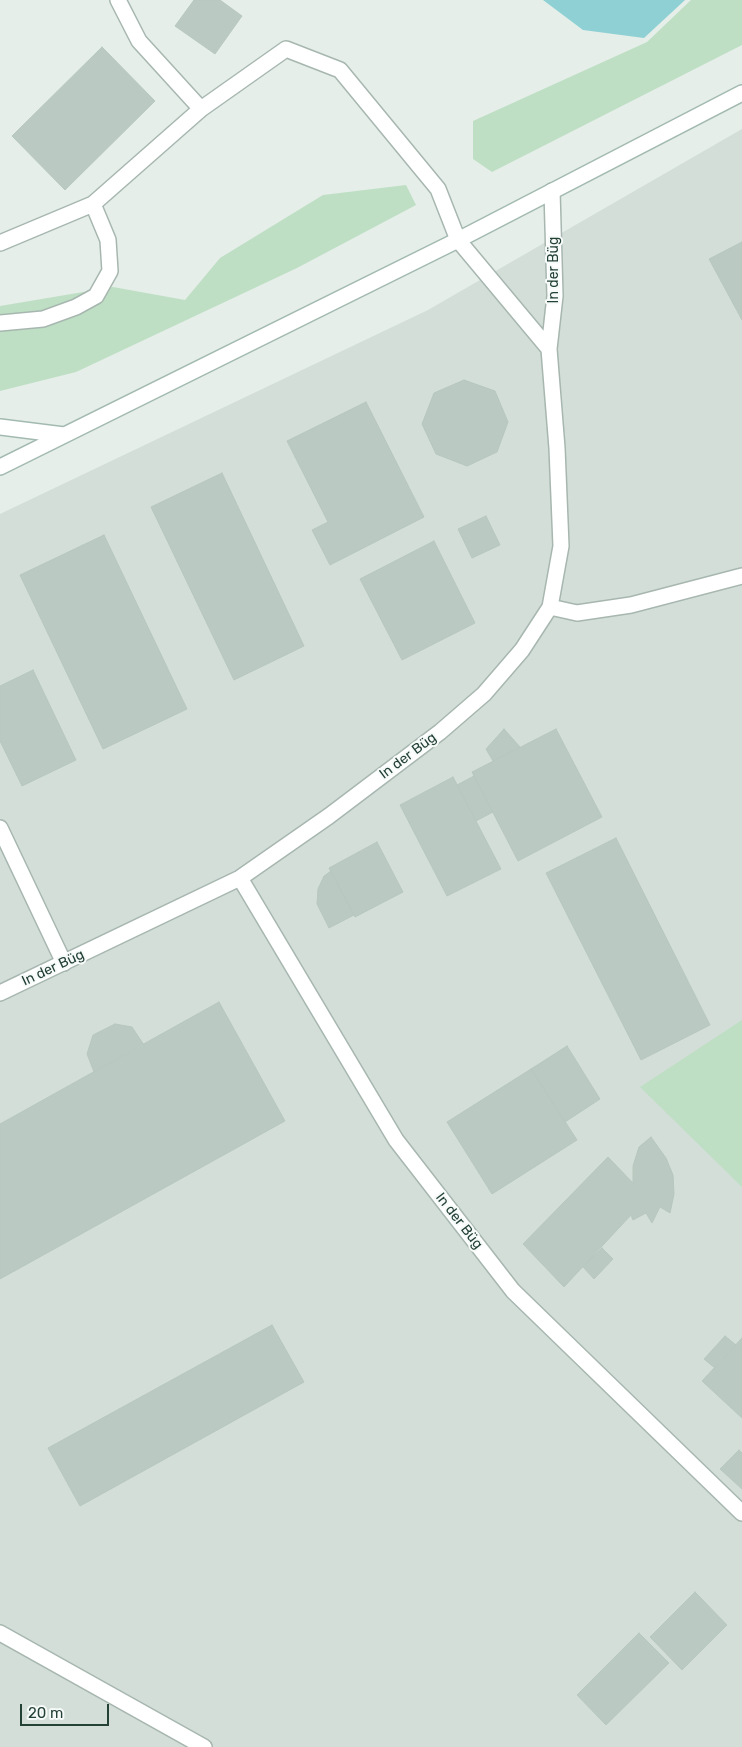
<!DOCTYPE html>
<meta charset="utf-8">
<style>
body{margin:0}
#map{position:relative;width:742px;height:1747px;overflow:hidden;background:#e5eee9;font-family:Rubik,sans-serif}
canvas{display:block}
.scale{position:absolute;left:20px;top:1704px;width:89px;height:22px;box-sizing:border-box;border:2px solid #244136;border-top:0;padding-left:6px;font-size:15px;line-height:18px;white-space:nowrap;color:#244136;-webkit-text-stroke:4px #f6faf8;paint-order:stroke}
</style>
<div id="map">
<canvas width="742" height="1747"></canvas>
<div class="scale">20 m</div>
</div>
<script>
const ctx = document.querySelector('canvas').getContext('2d');
ctx.lineJoin = 'round';
function fill(path, color) {
  ctx.fillStyle = color;
  ctx.fill(path, 'evenodd');
}
function toPath(rows) {
  const path = new Path2D();
  for (const r of rows) {
    path.moveTo(r[0], r[1]);
    for (let i = 2; i < r.length; i += 2) path.lineTo(r[i], r[i + 1]);
  }
  return path;
}
function trace(path, color, width, dash) {
  ctx.strokeStyle = color;
  ctx.lineWidth = width;
  ctx.lineCap = dash ? 'butt' : 'round';
  ctx.setLineDash(dash || []);
  ctx.stroke(path);
}
function drawText(font, color, halo, rows, align = 'center') {
  ctx.font = font + ' Rubik,sans-serif';
  ctx.lineWidth = 4;
  ctx.setLineDash([]);
  ctx.textBaseline = 'middle';
  ctx.strokeStyle = halo;
  ctx.fillStyle = color;
  for (const [text, x, y, turn = 0] of rows) {
    ctx.save();
    ctx.translate(x, y);
    ctx.rotate((+turn || 0) * Math.PI / 180);
    ctx.textAlign = isNaN(turn) ? turn : align;
    if (halo) ctx.strokeText(text, 0, 0);
    ctx.fillText(text, 0, 0);
    ctx.restore();
  }
}
const built = toPath([
 [742,129,742,1747,0,1747,0,514,428,310]
]);
const green = toPath([
 [691,0,742,0,742,45,492,172,473,159,473,121,647,42],
 [406,185,416,205,297,268,76,372,0,391,0,306,113,287,185,300,220,258,323,195],
 [742,1020,742,1187,640,1087]
]);
const water = toPath([
 [543,0,685,0,644,38,583,30]
]);
const building = toPath([
 [194,0,220,0,242,16,215,54,175,26,194,0],
 [102,47,155,101,65,190,12,136,102,47],
 [742,242,742,320,709,259,742,242],
 [464,380,495,391,508,422,497,452,467,466,436,454,422,424,434,393,464,380],
 [366,402,424,517,330,565,312,530,328,522,287,441,366,402],
 [222,473,304,646,234,680,151,507,222,473],
 [486,516,500,545,472,558,458,529,486,516],
 [104,535,187,709,103,749,20,575,104,535],
 [434,541,475,623,402,660,360,579,434,541],
 [33,670,76,760,22,786,0,741,0,686,33,670],
 [504,729,520,747,493,761,486,749,504,729],
 [556,729,602,817,518,861,472,772,556,729],
 [474,776,493,812,476,821,457,785,474,776],
 [453,777,501,869,447,896,400,805,453,777],
 [616,838,710,1025,641,1060,546,873,616,838],
 [377,842,403,892,355,917,329,868,377,842],
 [331,871,354,915,329,928,317,904,318,889,324,876,331,871],
 [219,1002,285,1121,0,1279,0,1124,219,1002],
 [115,1024,132,1027,144,1045,94,1072,87,1054,93,1035,115,1024],
 [567,1046,600,1099,565,1122,531,1069,567,1046],
 [531,1069,577,1140,492,1194,447,1122,531,1069],
 [651,1137,666,1158,673,1175,674,1194,670,1213,660,1207,652,1223,646,1213,633,1220,631,1215,564,1287,523,1244,608,1157,633,1183,633,1166,639,1147,651,1137],
 [602,1248,613,1259,594,1279,583,1267,602,1248],
 [272,1325,304,1382,80,1506,48,1448,272,1325],
 [725,1336,736,1345,715,1368,704,1359,725,1336],
 [742,1338,742,1418,702,1381,742,1338],
 [739,1450,742,1453,742,1489,720,1469,739,1450],
 [695,1592,727,1625,682,1670,650,1637,695,1592],
 [639,1633,669,1663,606,1725,577,1695,639,1633]
]);
const lane = toPath([
 [118,0,139,41,201,109],
 [0,243,93,204,201,109,286,49,340,70,438,189,458,240],
 [0,323,43,319,76,307,96,296,110,271,108,240,93,204],
 [0,828,64,963],
 [0,1633,204,1747]
]);
const street = toPath([
 [458,240,549,349],
 [550,607,577,613,631,605,742,576],
 [240,878,396,1140,513,1291,742,1513],
 [0,993,240,878,329,816,440,732,484,694,522,650,550,607,561,546,557,448,549,349,555,296,552,191]
]);
const secondary = toPath([
 [0,427,64,435],
 [0,467,458,240,742,93]
]);
const streetNames = [
 ["In der Büg",554,270,-90],
 ["In der Büg",408,756,-37],
 ["In der Büg",53,968,-25],
 ["In der Büg",459,1221,52]
];
fill(built, '#d3ded8');
fill(green, '#bedfc4');
fill(water, '#8ed0d3');
fill(building, '#bac9c2');
trace(building, '#b7c8bf', 1);
trace(lane, '#a7b7b0', 18);
trace(street, '#a7b7b0', 18);
trace(secondary, '#a3bab0', 18);
trace(lane, '#fff', 15);
trace(street, '#fff', 15);
trace(secondary, '#fff', 15);
drawText('14px', '#244136', '#f6faf8', streetNames);
</script>
